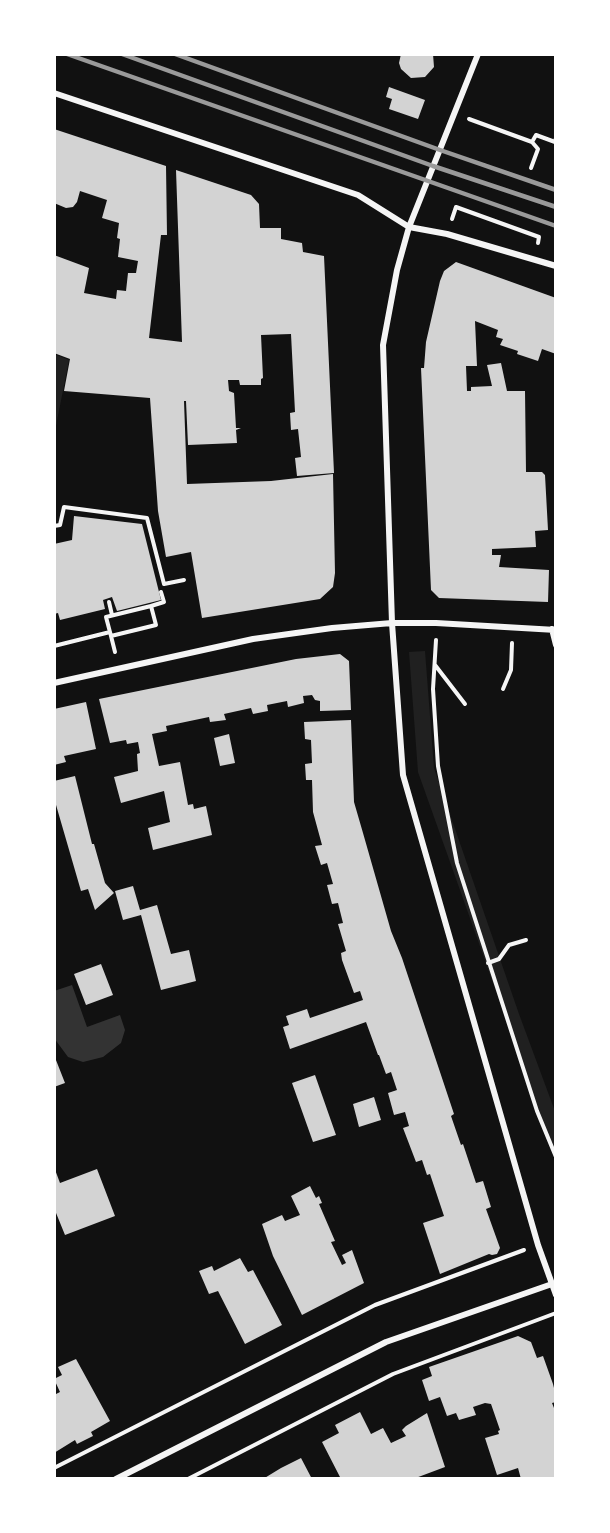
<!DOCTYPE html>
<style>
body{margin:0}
#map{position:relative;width:610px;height:1533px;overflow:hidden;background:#111;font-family:Quicksand,sans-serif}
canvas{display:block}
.frame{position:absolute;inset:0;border:56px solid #fff;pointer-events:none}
</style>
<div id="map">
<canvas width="610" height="1533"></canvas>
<div class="frame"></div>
</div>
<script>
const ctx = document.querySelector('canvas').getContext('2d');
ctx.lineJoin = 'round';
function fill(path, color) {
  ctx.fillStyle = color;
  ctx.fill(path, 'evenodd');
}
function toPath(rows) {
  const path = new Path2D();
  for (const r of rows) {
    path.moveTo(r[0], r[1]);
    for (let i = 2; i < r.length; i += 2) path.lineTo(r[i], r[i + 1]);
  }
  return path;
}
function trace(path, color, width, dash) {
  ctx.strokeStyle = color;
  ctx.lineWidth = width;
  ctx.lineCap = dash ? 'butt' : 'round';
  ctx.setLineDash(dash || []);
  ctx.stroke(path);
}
const green = toPath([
 [54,354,69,360,54,436],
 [425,651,434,768,519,1014,556,1114,556,1160,418,772,409,652]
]);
const water = toPath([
 [72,985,87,1027,120,1015,125,1030,121,1043,103,1057,83,1062,68,1057,54,1038,54,991]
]);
const building = toPath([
 [401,54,433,54,434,67,425,77,411,78,401,69,399,63],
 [389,87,425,100,418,119,389,109,392,99,386,97],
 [54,129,166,166,167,235,161,235,149,338,182,342,176,170,251,195,259,204,260,228,281,228,281,239,302,243,303,252,324,256,334,473,297,476,295,458,301,457,298,429,291,430,290,413,295,412,291,334,261,335,263,378,261,379,261,385,240,385,239,380,228,380,229,391,234,393,236,428,241,428,236,430,237,443,188,445,186,401,184,401,187,484,271,481,333,474,335,573,333,587,320,599,202,618,191,552,166,557,158,511,150,398,64,391,70,359,54,353,54,255,89,268,84,293,116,299,117,290,126,291,128,273,136,273,138,261,118,257,120,239,117,238,119,223,102,218,107,200,80,191,77,202,73,207,66,208,54,203],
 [456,262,556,298,556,354,542,349,538,361,517,354,518,351,500,345,503,339,496,337,498,330,475,321,477,366,466,366,467,391,471,391,471,387,492,386,487,365,501,363,507,391,525,391,526,472,542,472,545,475,548,530,535,531,536,547,492,549,492,555,501,555,499,567,549,570,548,602,439,598,431,590,421,368,424,368,426,342,440,281,444,271],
 [74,516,142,524,161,600,117,611,112,597,103,600,105,609,60,620,58,613,54,614,54,544,72,540],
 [340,654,349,661,351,710,320,711,320,701,315,700,312,695,303,696,304,703,288,707,287,701,267,705,268,711,253,714,251,708,224,714,226,720,210,722,209,717,166,726,167,731,152,734,159,766,180,762,188,805,193,804,194,809,206,806,212,835,153,850,148,828,170,822,164,791,121,803,114,777,138,771,137,754,140,753,138,742,127,744,126,740,110,743,99,699,296,659],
 [86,702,96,749,64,756,66,762,54,765,54,709],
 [351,720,354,802,363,833,391,931,402,958,454,1114,451,1116,461,1145,463,1144,476,1183,483,1181,491,1207,486,1209,500,1248,497,1254,492,1255,489,1254,440,1274,423,1223,444,1216,430,1174,427,1175,422,1160,416,1162,403,1128,409,1126,405,1112,394,1115,388,1093,397,1090,391,1072,386,1074,379,1055,378,1055,366,1022,290,1049,283,1027,289,1025,286,1016,307,1009,310,1018,363,1000,360,991,354,993,342,960,341,953,346,951,338,924,343,923,338,903,332,904,327,885,333,884,327,863,321,865,315,846,322,845,313,812,312,780,306,780,305,764,312,763,311,740,305,739,304,722],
 [229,734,235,763,220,766,214,738],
 [75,776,92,844,94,844,105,883,114,893,95,910,88,889,81,891,54,798,54,781],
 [133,886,140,910,157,905,171,954,189,950,196,981,161,990,141,915,123,920,115,891],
 [101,964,113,995,86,1005,74,974],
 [54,1055,65,1083,54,1087],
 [315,1075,336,1135,313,1142,292,1083],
 [374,1097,381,1120,359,1127,353,1104],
 [54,1167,60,1183,97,1169,115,1216,65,1235,54,1208],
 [310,1186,316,1198,319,1196,322,1203,319,1204,335,1241,331,1242,342,1265,346,1263,342,1255,352,1250,364,1283,302,1315,273,1256,262,1224,282,1215,285,1221,300,1215,291,1196],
 [240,1258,248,1272,253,1270,282,1325,245,1344,218,1291,209,1294,199,1271,212,1266,214,1271],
 [518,1336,531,1342,537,1358,543,1356,553,1384,556,1396,556,1402,552,1403,556,1413,556,1479,521,1479,518,1468,497,1475,485,1438,499,1434,498,1431,500,1430,491,1404,485,1403,473,1407,476,1415,459,1420,456,1413,447,1416,440,1397,429,1401,422,1380,432,1376,429,1367],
 [76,1359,110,1421,91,1432,93,1436,77,1444,75,1440,54,1453,54,1395,60,1392,54,1379,62,1375,58,1367],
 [360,1412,371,1434,383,1428,391,1443,406,1436,402,1430,406,1426,427,1413,445,1467,413,1479,336,1479,340,1477,322,1442,339,1433,335,1425],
 [301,1458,312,1479,263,1479,281,1468]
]);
const path = toPath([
 [469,119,532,142,538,149,531,168],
 [532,142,536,135,555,142,556,138],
 [452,219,456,207,539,237,538,243],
 [54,526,60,525,64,507,147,518,164,584,184,580],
 [109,602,112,615],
 [151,606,156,625,111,636,106,617,151,606],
 [151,606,164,602,161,592],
 [111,636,115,652],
 [436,640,433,689,438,766,457,863,537,1111,556,1157],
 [54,646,110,632],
 [435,665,465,704],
 [503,689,511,670,512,643],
 [488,963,499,959,509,945,526,940],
 [54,1468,375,1305,524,1250],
 [188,1479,393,1374,556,1313]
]);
const minor = toPath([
 [478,54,409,227,397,270,383,345,392,623,403,775,538,1245,556,1295],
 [54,93,358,195,409,227,447,234,556,266],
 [552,629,556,645],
 [54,683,253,639,332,628,392,623,436,623,556,630],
 [116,1479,386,1342,552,1284]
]);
const rail = toPath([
 [67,54,556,226],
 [122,54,433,166,556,207],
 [175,54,440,150,556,190]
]);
fill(green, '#202020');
fill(water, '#333');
fill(building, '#d3d3d3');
trace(path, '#f5f5f5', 4);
trace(minor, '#f5f5f5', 6);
trace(rail, '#9a9a9a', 4.5);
</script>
